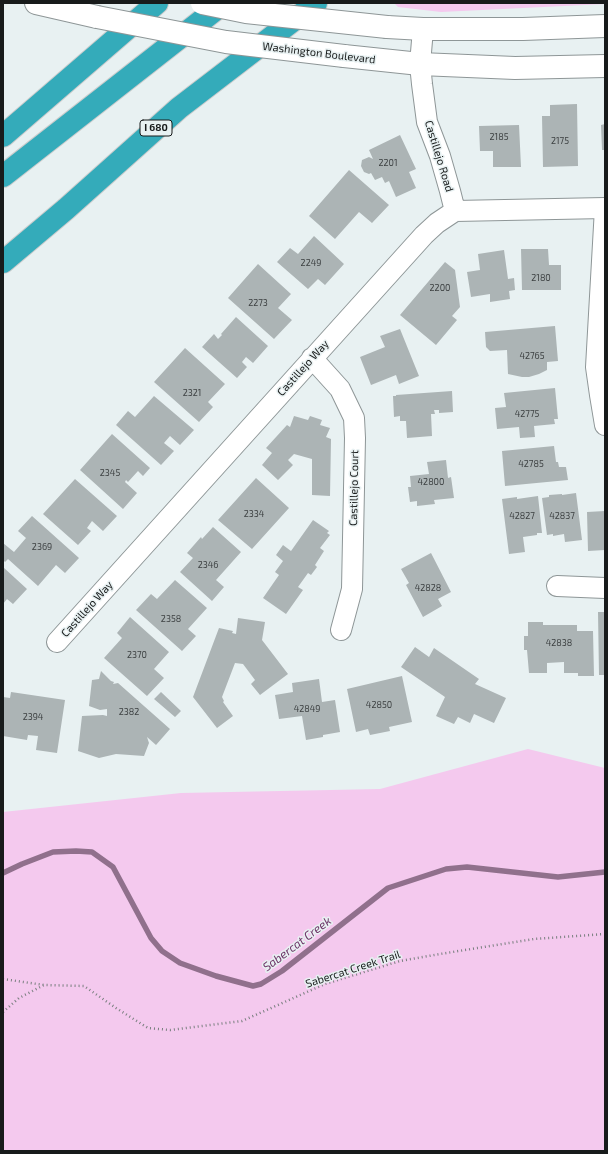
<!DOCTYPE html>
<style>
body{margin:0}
#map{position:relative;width:608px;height:1154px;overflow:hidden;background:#e8f1f2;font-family:"Exo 2",sans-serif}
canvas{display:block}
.frame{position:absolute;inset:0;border:4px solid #181b1b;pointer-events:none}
</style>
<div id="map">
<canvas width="608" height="1154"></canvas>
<div class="frame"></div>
</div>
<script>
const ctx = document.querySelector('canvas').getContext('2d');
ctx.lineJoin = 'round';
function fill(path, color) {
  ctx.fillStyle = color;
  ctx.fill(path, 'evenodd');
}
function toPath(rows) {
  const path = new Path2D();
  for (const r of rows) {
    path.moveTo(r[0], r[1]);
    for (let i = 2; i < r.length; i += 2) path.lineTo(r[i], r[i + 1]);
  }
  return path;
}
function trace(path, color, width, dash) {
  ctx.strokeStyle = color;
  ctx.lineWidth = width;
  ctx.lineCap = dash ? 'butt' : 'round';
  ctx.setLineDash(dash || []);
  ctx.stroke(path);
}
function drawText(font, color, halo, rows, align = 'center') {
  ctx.font = font + ' "Exo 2",sans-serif';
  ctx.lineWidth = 3;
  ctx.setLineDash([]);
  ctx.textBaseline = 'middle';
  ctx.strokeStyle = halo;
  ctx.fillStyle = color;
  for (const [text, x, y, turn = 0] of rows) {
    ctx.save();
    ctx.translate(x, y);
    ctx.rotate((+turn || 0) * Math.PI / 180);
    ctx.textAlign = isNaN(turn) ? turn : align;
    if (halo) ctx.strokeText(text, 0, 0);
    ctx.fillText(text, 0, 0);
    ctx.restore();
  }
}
const green = toPath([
 [394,3,605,3,605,4,441,12,398,7],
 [528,749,605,768,605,1151,3,1151,3,812,181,793,380,789]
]);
const stream = toPath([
 [3,873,22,864,53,852,76,851,92,852,113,867,151,938,162,951,180,963,216,976,253,986,261,984,282,971,388,888,446,869,467,867,558,877,605,872]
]);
const building = toPath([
 [577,104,578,166,543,167,542,116,550,116,550,105],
 [605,124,605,150,602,150,601,125],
 [519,125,521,167,493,167,493,151,480,151,479,126],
 [400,135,416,169,409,172,416,188,396,197,389,181,385,183,382,177,375,180,371,173,369,174,364,172,361,166,362,160,369,157,373,159,369,150],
 [349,170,389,205,372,223,359,212,335,239,309,216],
 [314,236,344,264,325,285,318,279,308,289,277,262,290,248,298,254],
 [521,249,548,249,549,265,561,265,561,290,522,290],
 [504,250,508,279,514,278,515,290,509,291,510,299,490,302,490,294,471,297,467,272,480,270,478,254],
 [445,262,455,270,460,307,452,316,457,320,436,345,400,315],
 [258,264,291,294,278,308,292,320,274,339,228,298],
 [236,317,268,346,253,363,246,357,242,362,247,367,237,378,202,347,214,334,218,339,222,335,221,334],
 [555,326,558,361,547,362,547,370,539,374,529,377,522,377,508,374,507,350,490,351,486,347,485,332],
 [400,329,419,376,399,384,396,375,371,385,360,357,385,347,380,336],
 [185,348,225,384,208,402,213,407,199,422,154,382],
 [555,388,558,419,554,419,555,424,534,426,535,437,520,438,519,427,497,429,495,408,506,407,504,393],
 [452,391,453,412,439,413,439,410,434,410,435,414,431,414,432,436,407,438,406,421,400,421,400,416,394,417,393,396,396,396,396,395],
 [154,396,194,430,180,445,170,436,164,443,174,451,161,465,116,425,128,411,135,417],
 [294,416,308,420,310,416,322,420,320,425,330,428,326,437,331,439,330,496,312,495,312,459,294,454,288,460,293,465,278,480,262,465,272,453,266,448,287,425,290,427],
 [112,434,150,468,143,476,138,471,128,482,126,480,125,482,137,493,123,509,80,470],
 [554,446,556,462,558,462,559,467,566,467,568,480,505,486,502,451],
 [446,460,448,478,451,477,454,498,434,500,435,504,417,506,417,501,410,502,408,487,411,487,410,476,429,474,427,462],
 [256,478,289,508,252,549,218,520],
 [75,479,117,516,103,531,92,521,87,528,91,531,78,545,43,514],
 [576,493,582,540,565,542,564,534,553,536,553,534,547,535,542,498,549,497,549,495,562,494,562,495],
 [538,496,542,533,537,533,537,535,523,537,525,552,509,554,502,499,517,497,517,499],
 [605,511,605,550,588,551,587,512],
 [32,516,79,558,65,573,56,565,38,586,8,559,5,562,3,560,3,543,14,552,26,538,18,531],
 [313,520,329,531,327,533,330,535,320,548,324,551,315,565,317,567,311,575,308,573,298,587,303,590,286,614,263,598,279,575,275,572,283,561,276,555,283,545,291,551],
 [213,527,241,552,216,580,224,587,212,601,180,572,193,558,187,553,201,537,202,539],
 [431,553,451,592,438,599,442,606,423,617,406,585,409,583,401,569],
 [3,567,27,589,13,604,7,599,3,604],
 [175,580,207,608,188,629,196,636,182,651,136,610,151,594,157,599],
 [598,612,605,612,605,675,599,675],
 [130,617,169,652,154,669,164,678,147,696,104,658,122,638,117,633],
 [238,618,265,622,262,640,288,674,260,695,251,684,255,680,243,664,235,663,222,697,224,701,223,702,233,716,217,728,193,697,219,628,233,631,232,633,236,634],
 [528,622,543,622,543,625,577,625,577,631,593,631,594,676,578,676,578,673,564,673,564,662,547,663,547,673,529,673,527,650,524,650,524,636,528,636],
 [415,647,429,657,434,648,479,679,475,684,506,698,494,723,474,714,470,723,458,717,454,724,436,716,445,697,401,667],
 [101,671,111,681,114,682,113,684,118,683,170,729,156,745,147,737,149,743,144,756,116,754,99,758,78,751,82,716,103,715,107,716,107,709,100,710,89,706,92,680,99,679],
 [402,676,412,722,389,727,390,731,370,735,368,729,356,732,347,689],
 [319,679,322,702,335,700,340,732,323,735,323,737,306,740,302,716,279,719,275,695,293,692,292,683],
 [11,692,65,700,57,753,36,750,38,736,28,735,27,740,3,736,3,697,10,698],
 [161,692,181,711,175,717,154,699]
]);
const path = toPath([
 [3,979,44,985,84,986,116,1008,148,1028,170,1030,242,1021,325,984,400,961,440,954,534,939,605,934],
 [3,1012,19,998,44,985]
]);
const street = toPath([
 [423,29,420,64,422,84,427,122,440,156,450,191,455,211],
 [605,208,596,367,600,395,605,425],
 [312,358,340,389,354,418,355,438,352,589,341,630],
 [557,586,605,588],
 [57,642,424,235,437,223,455,211,605,208]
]);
const secondary = toPath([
 [36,3,97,17],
 [387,27,423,29,523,29,605,26],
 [344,56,420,64,515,68,605,66]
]);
const highway = toPath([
 [3,136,157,3],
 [3,176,224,3],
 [3,262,66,209,179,108,316,3]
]);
const secondaryBridge = toPath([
 [202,3,246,12,387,27],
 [97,17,226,42,344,56]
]);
const numberNames = [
 ["2185",499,137],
 ["2175",560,141],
 ["2201",388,163],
 ["2249",311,263],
 ["2180",541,278],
 ["2200",440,288],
 ["2273",258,303],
 ["42765",532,356],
 ["2321",192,393],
 ["42775",527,414],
 ["42785",531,464],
 ["2345",110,473],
 ["42800",431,482],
 ["2334",254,514],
 ["42827",522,516],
 ["42837",562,516],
 ["2369",42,547],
 ["2346",208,565],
 ["42828",428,588],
 ["2358",171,619],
 ["42838",559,643],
 ["2370",137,655],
 ["42850",379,705],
 ["42849",307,709],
 ["2382",129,712],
 ["2394",33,717]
];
const shields = [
 [156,128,32]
];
const shieldNames = [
 ["I 680",156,128]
];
const streetNames = [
 ["Washington Boulevard",319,53,7],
 ["Castillejo Road",439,156,73],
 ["Castillejo Way",303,368,-48],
 ["Castillejo Court",354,488,-89],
 ["Castillejo Way",87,609,-48],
 ["Sabercat Creek Trail",353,969,-18]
];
const waterNames = [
 ["Sabercat Creek",297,944,-37]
];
fill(green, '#f4c9ee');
trace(stream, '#90708c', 5.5);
fill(building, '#acb4b5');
trace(street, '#8e9697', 22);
trace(secondary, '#8e9697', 24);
trace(highway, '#cccdcd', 24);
trace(path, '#797f7f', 2.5, [1, 3]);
trace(street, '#fff', 20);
trace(secondary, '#fff', 22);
trace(highway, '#34abba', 22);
trace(secondaryBridge, '#8e9697', 24, []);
trace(secondaryBridge, '#fff', 22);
drawText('9px', '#3d4142', null, numberNames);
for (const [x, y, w] of shields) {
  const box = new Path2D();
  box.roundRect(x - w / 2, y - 8, w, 16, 3);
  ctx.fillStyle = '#e8f1f2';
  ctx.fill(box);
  trace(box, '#181b1b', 1);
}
drawText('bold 10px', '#181b1b', null, shieldNames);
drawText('11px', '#181b1b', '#e8f1f2', streetNames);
drawText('italic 12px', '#6d3568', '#e8f1f2', waterNames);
</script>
